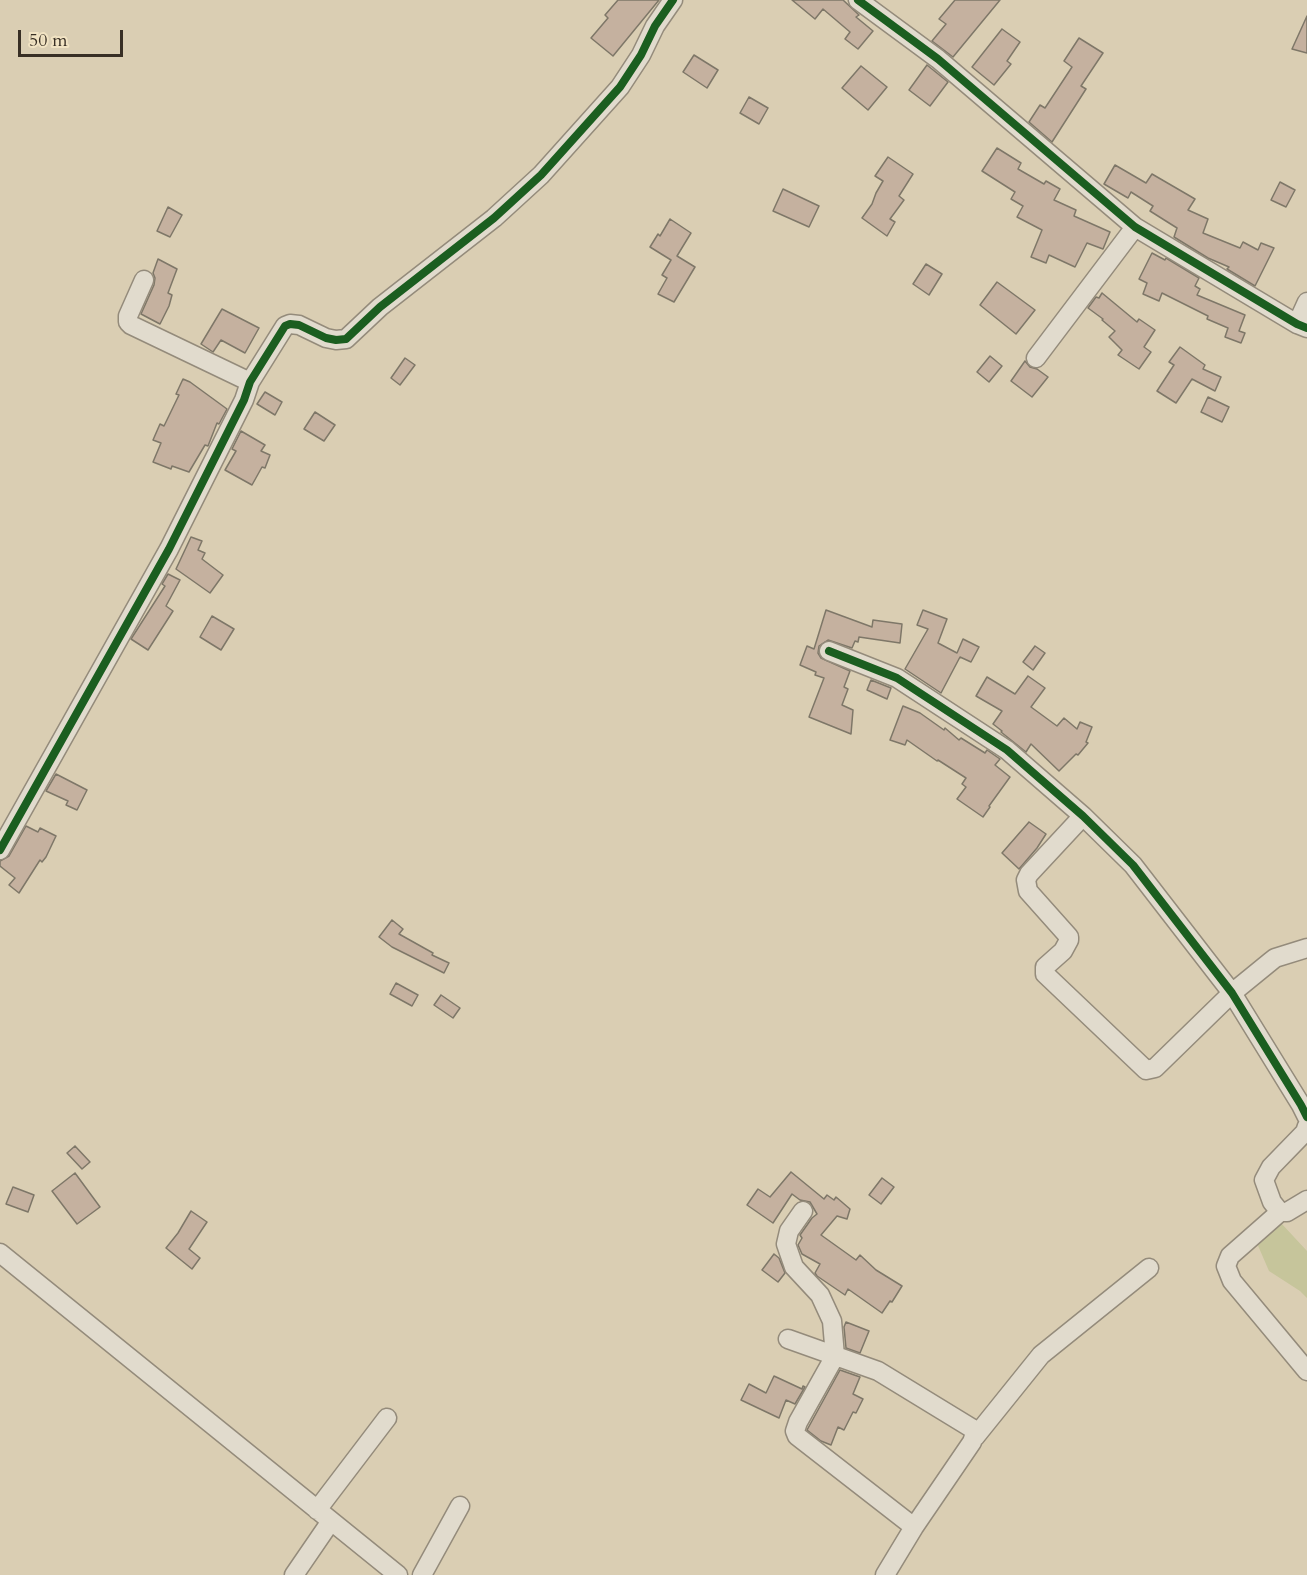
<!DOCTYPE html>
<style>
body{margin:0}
#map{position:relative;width:1307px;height:1575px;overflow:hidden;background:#daceb3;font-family:Cardo,serif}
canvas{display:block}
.scale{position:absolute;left:18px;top:30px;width:105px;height:27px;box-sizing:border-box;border:3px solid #382f25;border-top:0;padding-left:8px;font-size:18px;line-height:21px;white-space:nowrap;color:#382f25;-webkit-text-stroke:4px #f1e3c3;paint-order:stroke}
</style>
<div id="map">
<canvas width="1307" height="1575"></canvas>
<div class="scale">50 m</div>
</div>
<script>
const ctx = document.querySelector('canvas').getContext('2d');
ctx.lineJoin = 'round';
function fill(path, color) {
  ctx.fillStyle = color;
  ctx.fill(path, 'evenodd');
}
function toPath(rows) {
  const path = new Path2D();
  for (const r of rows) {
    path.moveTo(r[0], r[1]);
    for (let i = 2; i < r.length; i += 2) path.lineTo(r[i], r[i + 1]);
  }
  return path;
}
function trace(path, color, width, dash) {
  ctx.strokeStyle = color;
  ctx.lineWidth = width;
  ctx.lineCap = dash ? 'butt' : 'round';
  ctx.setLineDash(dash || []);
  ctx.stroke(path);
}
const green = toPath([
 [1281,1223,1307,1251,1307,1298,1300,1291,1269,1271,1256,1241]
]);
const building = toPath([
 [618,0,659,0,613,56,591,38,608,18,605,15,618,0],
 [792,0,843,0,859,15,856,17,873,31,858,49,845,39,850,32,823,9,815,19,792,0],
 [955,0,1000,0,953,57,932,41,946,24,939,19,955,0],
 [1307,16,1307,53,1292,49,1307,16],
 [1002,29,1020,42,1007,61,1011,64,994,85,972,67,1002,29],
 [1079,38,1103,53,1081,86,1086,89,1052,142,1029,122,1040,105,1045,108,1072,67,1064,61,1079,38],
 [694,55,718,70,707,88,683,72,694,55],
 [927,65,948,82,930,106,909,90,927,65],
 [861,66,887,87,868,110,842,88,861,66],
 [749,97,768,108,759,124,740,113,749,97],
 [997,148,1021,163,1018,169,1044,184,1046,181,1060,189,1054,200,1076,210,1074,216,1110,232,1103,249,1087,243,1075,267,1049,255,1046,263,1031,257,1042,230,1017,217,1023,206,1011,199,1015,192,982,171,997,148],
 [888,157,913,174,899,196,904,200,890,219,895,222,887,236,862,218,872,204,876,193,883,181,875,176,888,157],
 [1115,165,1146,183,1152,174,1195,199,1188,210,1208,219,1203,233,1240,248,1243,242,1258,250,1261,243,1274,248,1255,286,1227,269,1229,267,1208,258,1174,237,1177,228,1150,211,1153,206,1131,192,1128,198,1104,184,1115,165],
 [1280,182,1295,190,1286,207,1271,200,1280,182],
 [783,189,819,206,809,227,773,211,783,189],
 [168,207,182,215,170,237,157,231,168,207],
 [670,219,691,233,677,256,695,267,674,302,658,294,667,278,662,275,671,260,650,247,658,234,660,236,670,219],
 [1152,253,1165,260,1166,258,1199,278,1195,286,1200,289,1197,295,1245,315,1239,331,1245,333,1241,343,1225,337,1228,328,1207,319,1208,316,1162,293,1159,301,1143,294,1147,283,1139,279,1152,253],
 [158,259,177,269,168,293,172,295,169,306,160,324,141,314,154,285,155,278,153,273,158,259],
 [926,264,942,274,929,295,913,284,926,264],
 [997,282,1035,310,1016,334,980,305,997,282],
 [1102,293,1137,322,1139,319,1155,330,1144,347,1151,352,1139,369,1118,355,1122,350,1109,337,1115,331,1102,320,1103,319,1088,308,1096,297,1099,298,1102,293],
 [222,309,259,328,245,353,221,340,213,352,201,344,222,309],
 [1180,347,1205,365,1203,369,1221,377,1215,391,1192,379,1176,403,1157,391,1174,365,1169,362,1180,347],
 [990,356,1002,366,989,382,977,372,990,356],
 [405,358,415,365,400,385,391,378,405,358],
 [1025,361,1030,367,1037,369,1048,377,1032,397,1011,381,1025,361],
 [183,379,190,382,227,409,219,424,217,423,208,446,205,445,189,472,172,466,171,469,153,462,161,443,153,440,160,424,164,426,179,395,176,394,183,379],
 [265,392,282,402,275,415,257,404,265,392],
 [1208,397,1229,407,1222,422,1201,412,1208,397],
 [315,412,335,425,324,441,304,429,315,412],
 [241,431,265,445,261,451,270,455,265,468,262,467,252,485,225,470,236,451,232,449,241,431],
 [191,537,202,541,198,550,205,553,202,559,223,575,210,593,176,569,191,537],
 [168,574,180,580,166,606,173,611,148,650,131,639,165,586,162,584,168,574],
 [826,610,872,627,873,620,902,624,900,643,859,637,858,642,855,641,852,648,828,640,819,646,818,653,821,658,850,671,844,687,848,689,842,705,853,710,851,734,809,717,824,678,815,675,816,672,800,665,807,646,814,649,826,610],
 [923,610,947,619,938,643,957,653,963,639,979,647,971,662,960,657,941,693,905,669,928,629,917,625,923,610],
 [212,616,234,629,221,650,200,637,212,616],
 [1035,646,1045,653,1033,670,1023,662,1035,646],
 [1028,676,1045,688,1031,707,1057,726,1064,718,1077,729,1080,722,1092,727,1086,742,1088,743,1078,755,1076,754,1059,771,1031,744,1026,752,1001,732,1002,731,993,724,1002,711,976,696,987,677,1015,694,1028,676],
 [871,680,891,688,887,699,867,690,871,680],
 [903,706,920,713,944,730,945,728,959,740,961,738,985,753,987,750,1000,759,995,765,1010,777,989,806,990,807,983,817,957,799,966,787,962,784,966,778,938,760,937,761,907,740,905,745,890,740,903,706],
 [56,774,87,790,77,810,66,805,68,801,46,791,56,774],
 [1029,822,1046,834,1037,848,1019,869,1002,853,1029,822],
 [26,826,38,832,40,828,56,836,46,857,42,862,40,860,19,893,9,885,15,878,0,866,0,861,9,856,26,826],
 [392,920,403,929,399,934,433,953,432,955,449,963,444,973,392,947,379,937,392,920],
 [396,983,418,995,412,1006,390,994,396,983],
 [441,995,460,1008,453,1018,434,1005,441,995],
 [75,1146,90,1162,82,1169,67,1153,75,1146],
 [791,1172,824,1199,827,1195,834,1200,836,1197,850,1209,847,1219,837,1216,821,1235,856,1260,860,1255,876,1270,902,1286,892,1302,890,1301,882,1313,848,1289,845,1295,817,1276,815,1273,820,1264,802,1254,798,1245,802,1238,800,1235,812,1218,817,1214,810,1202,800,1200,792,1194,773,1223,747,1205,758,1189,770,1197,791,1172],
 [75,1173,100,1207,77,1224,52,1191,75,1173],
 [882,1178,894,1187,881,1204,869,1195,882,1178],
 [13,1187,34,1195,28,1212,6,1204,13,1187],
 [191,1211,207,1222,189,1249,200,1258,192,1269,166,1248,178,1233,191,1211],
 [774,1254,779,1258,785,1273,778,1282,762,1270,774,1254],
 [846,1322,869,1331,860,1353,846,1348,844,1327,846,1322],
 [840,1370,860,1377,853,1394,863,1399,856,1413,853,1412,844,1430,838,1427,831,1445,821,1441,807,1430,840,1370],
 [774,1376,802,1389,803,1386,805,1387,795,1404,786,1400,779,1418,741,1400,749,1384,766,1393,774,1376]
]);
const minor = toPath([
 [858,0,938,59,1135,227,1297,324,1307,328],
 [144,280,128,316,128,322,131,325,250,382],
 [1297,324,1307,302],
 [1036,358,1135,227],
 [829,651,897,678,1007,750,1083,816,1133,865,1232,993,1301,1105,1307,1117],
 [1083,816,1029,874,1026,880,1028,891,1069,937,1069,940,1063,951,1045,967,1045,974,1146,1070,1155,1068,1232,993,1270,962,1275,958,1307,948],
 [0,850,169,549,244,400,250,382,285,326,290,324,299,325,326,338,336,340,346,339,380,307,494,218,541,175,620,87,641,55,655,26,673,0],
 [1307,1126,1305,1132,1271,1167,1264,1180,1272,1202,1280,1212,1230,1256,1226,1266,1232,1281,1307,1371],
 [803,1211,789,1231,786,1244,794,1267,820,1295,832,1321,835,1356,798,1422,795,1431,797,1436,914,1527],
 [1280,1212,1287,1212,1307,1200],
 [0,1253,398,1575],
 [788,1339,878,1371,973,1429,975,1433,972,1442,914,1527,885,1575],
 [975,1437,1041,1355,1149,1268],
 [317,1510,387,1418],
 [294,1575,331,1521],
 [422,1575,460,1506]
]);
const cycleway = toPath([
 [858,0,938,59,1135,227,1297,324,1307,328],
 [829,651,897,678,1007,750,1083,816,1133,865,1232,993,1301,1105,1307,1117],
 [0,850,169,549,244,400,250,382,285,326,290,324,299,325,326,338,336,340,346,339,380,307,494,218,541,175,620,87,641,55,655,26,673,0]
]);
fill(green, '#c6c59b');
fill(building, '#c5b19f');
trace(building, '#7e7768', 1.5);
trace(minor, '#948b7b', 21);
trace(minor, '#e1dbcd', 18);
trace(cycleway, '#1b5e20', 8);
</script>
